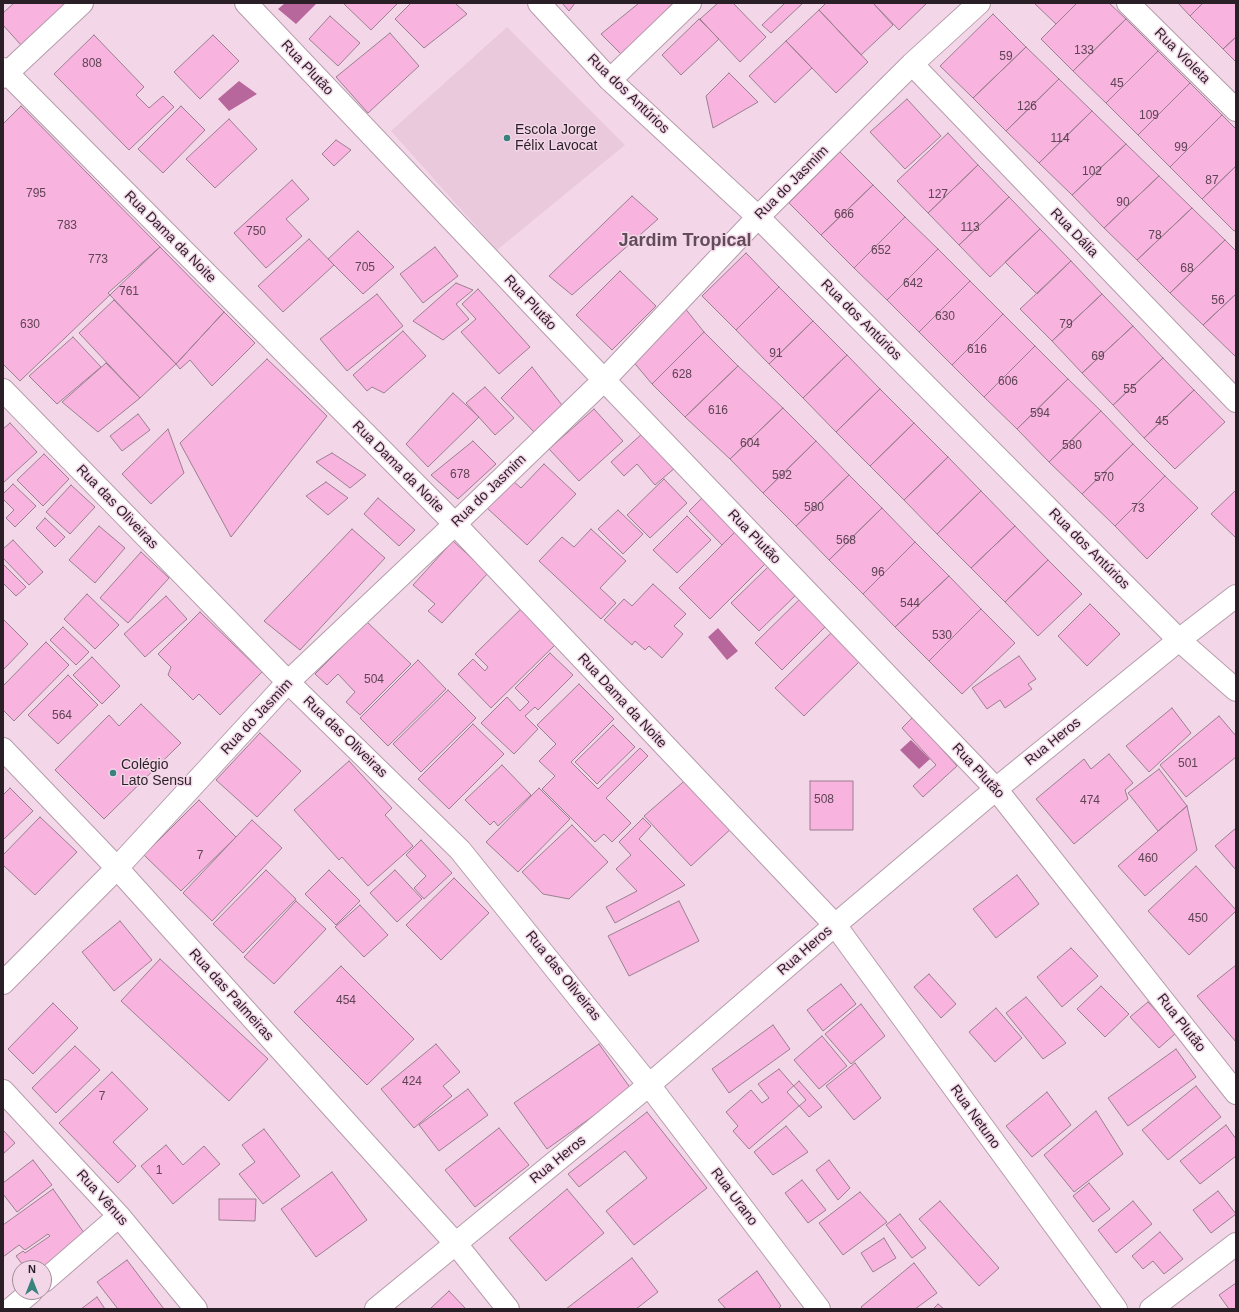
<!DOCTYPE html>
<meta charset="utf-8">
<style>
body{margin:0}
#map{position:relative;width:1239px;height:1312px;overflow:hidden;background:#f3d7e8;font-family:Helvetica,sans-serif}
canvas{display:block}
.frame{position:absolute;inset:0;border:4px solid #2a1f26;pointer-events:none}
.north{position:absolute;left:12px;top:1260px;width:40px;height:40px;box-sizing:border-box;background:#f3d7e8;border:1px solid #a38d9a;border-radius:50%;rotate:0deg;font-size:11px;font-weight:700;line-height:16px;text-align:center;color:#2a1f26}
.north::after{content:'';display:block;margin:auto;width:14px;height:18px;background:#3a827e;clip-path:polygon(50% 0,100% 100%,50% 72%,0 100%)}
</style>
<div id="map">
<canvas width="1239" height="1312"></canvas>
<div class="frame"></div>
<div class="north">N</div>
</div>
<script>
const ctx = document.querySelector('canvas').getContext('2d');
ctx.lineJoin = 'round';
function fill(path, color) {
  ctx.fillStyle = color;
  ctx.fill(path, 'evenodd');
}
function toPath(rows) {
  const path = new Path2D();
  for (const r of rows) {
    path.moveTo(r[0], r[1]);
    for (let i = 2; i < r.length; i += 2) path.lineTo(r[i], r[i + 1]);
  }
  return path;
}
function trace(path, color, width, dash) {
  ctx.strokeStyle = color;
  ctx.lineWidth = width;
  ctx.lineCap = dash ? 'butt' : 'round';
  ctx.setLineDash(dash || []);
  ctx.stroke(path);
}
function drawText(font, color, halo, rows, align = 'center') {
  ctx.font = font + ' Helvetica,sans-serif';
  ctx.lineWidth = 3;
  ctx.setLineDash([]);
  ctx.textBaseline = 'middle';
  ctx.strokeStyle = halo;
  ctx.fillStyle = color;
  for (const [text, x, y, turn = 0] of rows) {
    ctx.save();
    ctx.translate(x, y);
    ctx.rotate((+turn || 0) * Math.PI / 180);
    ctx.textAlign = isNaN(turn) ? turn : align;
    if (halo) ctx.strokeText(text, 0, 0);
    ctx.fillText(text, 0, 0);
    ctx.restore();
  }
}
const built = toPath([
 [507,27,625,145,497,250,391,131]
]);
const water = toPath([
 [285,3,315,3,316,4,296,24,278,9],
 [239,81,257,94,229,111,218,99],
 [718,628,738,651,727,660,708,637],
 [911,740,930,759,919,769,900,750]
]);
const building = toPath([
 [14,3,67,3,21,45,3,25,3,13,14,3],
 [343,3,398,3,371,30,343,3],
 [411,3,455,3,467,14,424,48,395,19,411,3],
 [562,3,575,3,569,11,562,3],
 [639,3,673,3,622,55,601,34,639,3],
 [718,3,733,3,766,37,740,62,700,19,718,3],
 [785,3,803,3,771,33,762,25,785,3],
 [826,3,873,3,893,25,861,55,819,10,826,3],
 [873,3,927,3,899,30,873,3],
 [1034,3,1077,3,1056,24,1034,3],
 [1077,3,1109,3,1126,19,1073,71,1041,39,1077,3],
 [1178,3,1203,3,1190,16,1178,3],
 [1203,3,1236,3,1236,37,1223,49,1190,16,1203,3],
 [819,10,868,62,836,93,786,41,819,10],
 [993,14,1026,47,973,98,940,66,993,14],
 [330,16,360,43,338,66,309,39,330,16],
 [699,19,719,39,681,75,662,55,699,19],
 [1126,19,1158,51,1106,103,1073,71,1126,19],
 [390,33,419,66,368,113,336,77,390,33],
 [94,35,144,87,136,95,149,108,163,96,174,107,129,150,54,74,94,35],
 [213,35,239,61,200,99,174,72,213,35],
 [1236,37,1236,62,1223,49,1236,37],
 [786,41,812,68,775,103,749,76,786,41],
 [1026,47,1059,79,1006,131,973,98,1026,47],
 [1158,51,1190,83,1138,135,1106,103,1158,51],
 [729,73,758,102,713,128,706,96,729,73],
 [1059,79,1092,111,1039,163,1006,131,1059,79],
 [1190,83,1222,115,1170,167,1138,135,1190,83],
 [907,99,941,136,905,169,870,132,907,99],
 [21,106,160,247,20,381,3,364,3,124,21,106],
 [181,106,205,130,163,173,138,149,181,106],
 [1092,111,1126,144,1072,195,1039,163,1092,111],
 [1222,115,1236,129,1236,166,1202,199,1170,167,1222,115],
 [229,119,257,149,215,188,186,159,229,119],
 [948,133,978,165,928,213,897,181,948,133],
 [336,140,351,150,334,166,322,154,336,140],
 [1126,144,1159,176,1104,228,1072,195,1126,144],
 [840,152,873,185,821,235,789,203,840,152],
 [978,165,1009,197,959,245,928,213,978,165],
 [1236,166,1236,230,1234,231,1202,199,1236,166],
 [1159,176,1192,208,1137,260,1104,228,1159,176],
 [292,180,309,199,286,219,302,236,266,268,234,233,292,180],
 [873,185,905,217,854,268,821,235,873,185],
 [632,196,658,219,572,295,549,276,632,196],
 [1009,197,1040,229,990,277,959,245,1009,197],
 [1192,208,1225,240,1170,293,1137,260,1192,208],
 [905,217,938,249,887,300,854,268,905,217],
 [1040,229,1071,261,1037,294,1005,262,1040,229],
 [358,231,394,267,363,294,328,259,358,231],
 [309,239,334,265,283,312,258,286,309,239],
 [1225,240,1236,251,1236,294,1203,325,1170,293,1225,240],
 [160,247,224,312,176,364,108,293,160,247],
 [435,247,458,276,423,303,400,274,435,247],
 [938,249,970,281,919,332,887,300,938,249],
 [746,253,779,287,736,330,702,296,746,253],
 [1071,261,1102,294,1052,341,1020,309,1071,261],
 [620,271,656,306,612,350,576,315,620,271],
 [970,281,1003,314,952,365,919,332,970,281],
 [456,283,473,290,456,304,469,319,443,340,413,321,456,283],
 [779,287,813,321,769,364,736,330,779,287],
 [478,289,530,347,499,374,461,332,476,319,462,304,478,289],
 [377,294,403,326,347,371,320,339,377,294],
 [1102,294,1133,326,1082,373,1052,341,1102,294],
 [1236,294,1236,357,1203,325,1236,294],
 [114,300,176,364,140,398,79,333,114,300],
 [684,307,704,332,652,384,631,359,684,307],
 [224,312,255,343,212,386,190,360,180,369,176,364,224,312],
 [1003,314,1035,346,984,397,952,365,1003,314],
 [813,321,847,355,803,398,769,364,813,321],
 [1133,326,1163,358,1113,405,1082,373,1133,326],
 [403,331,426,356,384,393,372,387,367,391,353,375,403,331],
 [704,332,738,366,685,417,652,384,704,332],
 [73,337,101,367,57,404,29,376,73,337],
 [1035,346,1068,379,1017,429,984,397,1035,346],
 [847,355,880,389,836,432,803,398,847,355],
 [1163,358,1194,390,1144,438,1113,405,1163,358],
 [267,359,327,416,231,537,180,443,267,359],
 [106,363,140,398,98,432,62,402,106,363],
 [738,366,783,408,730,459,685,417,738,366],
 [532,367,562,405,534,432,501,398,532,367],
 [1068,379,1101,411,1049,462,1017,429,1068,379],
 [485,387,514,418,495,435,466,403,485,387],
 [880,389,914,423,870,466,836,432,880,389],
 [1194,390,1225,422,1175,469,1144,438,1194,390],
 [453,393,479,417,428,467,406,444,453,393],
 [783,408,816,441,763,493,730,459,783,408],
 [594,409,623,441,579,481,549,449,594,409],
 [1101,411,1133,444,1082,494,1049,462,1101,411],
 [138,414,150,430,122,451,110,436,138,414],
 [10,423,37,452,3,483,3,429,10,423],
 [914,423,948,457,904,500,870,466,914,423],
 [168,429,184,473,151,504,122,474,168,429],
 [644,432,676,467,655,485,637,464,624,476,611,462,644,432],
 [473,441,496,464,458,499,431,475,473,441],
 [816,441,849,475,796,526,763,493,816,441],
 [1133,444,1165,476,1115,526,1082,494,1133,444],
 [332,453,366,475,350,488,316,462,332,453],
 [44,454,69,479,43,506,17,480,44,454],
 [948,457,981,491,937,534,904,500,948,457],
 [544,464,576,494,527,545,486,507,512,480,521,488,544,464],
 [849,475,882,508,829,560,796,526,849,475],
 [1165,476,1198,508,1147,559,1115,526,1165,476],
 [664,479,687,503,650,538,627,515,664,479],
 [326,482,348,498,328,515,306,496,326,482],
 [13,484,36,506,15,527,6,518,14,510,3,499,3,494,13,484],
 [71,485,95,507,70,534,46,512,71,485],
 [1236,490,1236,538,1211,514,1236,490],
 [981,491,1015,526,971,568,937,534,981,491],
 [707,493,740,527,722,545,689,511,707,493],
 [378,498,415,530,399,546,364,514,378,498],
 [882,508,915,542,863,594,829,560,882,508],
 [618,510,643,534,623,554,598,529,618,510],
 [687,516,711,540,677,573,653,550,687,516],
 [45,518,65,537,55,547,36,528,45,518],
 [99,526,125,548,95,583,69,560,99,526],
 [1015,526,1048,560,1005,602,971,568,1015,526],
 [739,528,770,559,710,619,679,588,739,528],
 [352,529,385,558,300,650,264,621,352,529],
 [591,529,626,561,600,588,616,603,601,619,539,561,562,537,574,547,591,529],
 [13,540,43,572,29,585,3,558,3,549,13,540],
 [453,541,488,573,442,623,428,611,435,604,413,585,453,541],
 [915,542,949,576,895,627,863,594,915,542],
 [141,552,169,578,128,623,100,598,141,552],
 [1048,560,1082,594,1038,636,1005,602,1048,560],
 [3,564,26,587,16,596,3,583,3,564],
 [770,565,798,593,759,631,731,603,770,565],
 [949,576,981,609,929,661,895,627,949,576],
 [653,584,686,614,674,626,683,634,662,658,649,646,645,650,635,641,632,645,604,620,624,599,632,606,653,584],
 [87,594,119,625,95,649,64,619,87,594],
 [804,595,830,622,782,670,755,643,804,595],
 [166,596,187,619,145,657,124,634,166,596],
 [1090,604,1120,634,1087,666,1058,636,1090,604],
 [524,606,559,641,491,708,458,674,473,659,485,671,488,667,475,654,524,606],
 [981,609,1015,643,962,694,929,661,981,609],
 [200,612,262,672,220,715,199,694,193,700,168,675,171,667,158,654,200,612],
 [3,619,28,644,3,670,3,619],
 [367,622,411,664,360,715,346,702,355,692,338,674,327,685,315,674,367,622],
 [63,627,89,652,76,665,50,640,63,627],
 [833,631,861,660,804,716,775,688,833,631],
 [46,642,69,665,14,721,3,710,3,686,46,642],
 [550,653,573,675,538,710,535,707,525,716,538,729,514,754,481,723,507,697,520,711,529,702,515,688,550,653],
 [1019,656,1036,679,1028,684,1032,689,1005,708,1000,700,987,709,972,688,1019,656],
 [92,657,120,686,102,704,73,675,92,657],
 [418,660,446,689,388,746,360,718,418,660],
 [68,675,98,705,58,744,28,715,68,675],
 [579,684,614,719,571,762,598,789,640,748,648,756,606,798,631,823,612,842,604,834,595,842,542,789,555,776,539,761,556,744,537,725,579,684],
 [448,690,476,718,421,772,393,744,448,690],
 [141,704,181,743,104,819,55,770,109,715,119,726,141,704],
 [1172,708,1191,733,1149,772,1126,746,1172,708],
 [1219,716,1236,736,1236,757,1186,797,1160,765,1219,716],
 [913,717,957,766,923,797,913,786,936,765,902,728,913,717],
 [473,724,504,754,449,809,418,779,473,724],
 [613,725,635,747,597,784,575,762,613,725],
 [260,733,301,771,257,817,216,780,260,733],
 [1109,754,1133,783,1125,790,1128,799,1074,844,1036,799,1084,759,1091,769,1109,754],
 [349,761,392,808,385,815,413,846,368,886,342,857,339,860,294,810,349,761],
 [502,765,531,795,498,826,494,821,490,825,465,800,502,765],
 [1159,769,1187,806,1158,831,1128,793,1159,769],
 [689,777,735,825,691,866,644,816,689,777],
 [810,781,853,781,853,830,810,830,810,781],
 [10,788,33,811,3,840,3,795,10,788],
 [539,788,570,819,518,872,486,842,539,788],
 [199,800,236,837,181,891,144,855,199,800],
 [1187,806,1197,850,1145,896,1118,866,1187,806],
 [40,817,77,852,35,895,3,865,3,855,40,817],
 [643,818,651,826,639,839,685,885,615,923,606,907,637,891,616,869,631,855,619,842,643,818],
 [252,820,282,848,212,921,183,893,252,820],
 [572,825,608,862,569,899,543,894,522,872,572,825],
 [1236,828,1236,870,1215,846,1236,828],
 [421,840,452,873,424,899,414,888,426,876,406,855,421,840],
 [1196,866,1236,910,1236,911,1189,955,1148,911,1196,866],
 [266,870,296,899,243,953,213,924,266,870],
 [329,870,360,901,336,925,305,894,329,870],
 [395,870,422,899,397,922,370,893,395,870],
 [1017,875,1039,904,996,938,973,909,1017,875],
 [454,878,489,913,441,960,406,925,454,878],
 [296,901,326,929,274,984,244,957,296,901],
 [679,901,699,941,629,976,608,936,679,901],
 [360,905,388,935,364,957,335,927,360,905],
 [120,921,152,960,114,991,82,952,120,921],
 [1071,948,1098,976,1062,1007,1037,977,1071,948],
 [160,959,268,1059,229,1101,121,1001,160,959],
 [1236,965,1236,1042,1197,996,1236,965],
 [341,966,414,1039,367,1085,294,1012,341,966],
 [929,974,956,1004,941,1018,914,987,929,974],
 [841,984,856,1004,823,1031,807,1010,841,984],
 [1101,986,1129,1014,1105,1037,1077,1009,1101,986],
 [1026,997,1066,1043,1043,1059,1006,1013,1026,997],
 [1148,1002,1176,1033,1159,1048,1130,1017,1148,1002],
 [53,1003,78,1028,33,1074,8,1049,53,1003],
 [861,1004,885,1036,851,1064,825,1034,861,1004],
 [996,1008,1022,1038,995,1062,969,1032,996,1008],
 [773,1025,790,1049,729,1093,712,1069,773,1025],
 [822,1036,847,1066,819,1089,794,1060,822,1036],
 [436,1044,460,1072,443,1086,452,1096,414,1128,381,1089,436,1044],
 [599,1044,631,1089,547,1149,514,1103,599,1044],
 [75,1046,100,1070,56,1113,32,1088,75,1046],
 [1176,1049,1196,1077,1128,1126,1108,1098,1176,1049],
 [855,1063,881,1098,854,1120,826,1086,855,1063],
 [779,1069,806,1100,749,1149,733,1131,738,1126,726,1112,751,1090,762,1103,769,1098,758,1084,779,1069],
 [112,1072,148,1109,113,1142,136,1166,118,1183,59,1123,112,1072],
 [799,1081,822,1107,809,1117,787,1092,799,1081],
 [1196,1086,1221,1117,1168,1160,1142,1130,1196,1086],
 [468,1089,488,1115,439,1151,419,1125,468,1089],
 [1047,1092,1071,1125,1032,1157,1006,1126,1047,1092],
 [1096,1111,1123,1154,1074,1192,1044,1155,1096,1111],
 [647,1112,707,1188,634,1245,606,1211,647,1178,625,1151,579,1187,568,1174,647,1112],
 [1226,1125,1236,1139,1236,1156,1200,1184,1180,1161,1226,1125],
 [786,1126,808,1152,773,1175,754,1152,786,1126],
 [499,1128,529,1165,475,1207,445,1170,499,1128],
 [264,1129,300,1176,263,1204,239,1174,255,1162,242,1145,264,1129],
 [3,1130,15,1143,3,1154,3,1130],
 [166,1145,183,1165,204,1146,220,1164,173,1204,141,1166,166,1145],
 [33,1160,52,1185,17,1212,3,1194,3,1183,33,1160],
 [829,1160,850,1188,838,1200,816,1170,829,1160],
 [332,1172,367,1220,316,1257,281,1209,332,1172],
 [802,1180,826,1210,808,1223,785,1193,802,1180],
 [1089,1183,1110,1209,1093,1222,1073,1196,1089,1183],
 [53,1189,87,1237,43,1268,25,1268,16,1256,23,1251,25,1253,50,1236,48,1234,25,1250,19,1245,3,1257,3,1225,53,1189],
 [567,1189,604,1233,546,1281,509,1238,567,1189],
 [1218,1191,1236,1214,1211,1233,1193,1210,1218,1191],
 [860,1192,887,1222,843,1255,819,1223,860,1192],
 [219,1199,256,1199,255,1221,219,1220,219,1199],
 [940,1201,999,1268,979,1286,919,1219,940,1201],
 [1133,1201,1152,1224,1116,1253,1098,1230,1133,1201],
 [900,1214,926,1248,912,1258,886,1225,900,1214],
 [1160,1232,1183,1259,1164,1274,1153,1261,1143,1269,1132,1256,1160,1232],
 [884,1238,896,1258,873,1272,861,1253,884,1238],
 [632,1258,658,1292,636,1309,566,1309,632,1258],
 [127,1260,164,1309,118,1309,97,1282,127,1260],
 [914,1263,937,1293,915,1309,863,1309,861,1307,914,1263],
 [757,1271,781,1306,778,1309,726,1309,718,1300,757,1271],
 [1236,1283,1236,1309,1229,1309,1219,1295,1236,1283],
 [449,1291,466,1309,430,1309,449,1291],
 [97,1297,105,1309,81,1309,97,1297],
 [938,1304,944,1309,933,1309,938,1304]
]);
const street = toPath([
 [246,3,604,380,996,789,1236,1093],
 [539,3,610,80,758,217,1179,640,1236,690],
 [1128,3,1236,110],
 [912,64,1236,401],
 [3,69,455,524,835,925,1116,1309],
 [3,77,82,3],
 [610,80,690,3],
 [3,390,288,682,460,850,649,1085,819,1309],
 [3,749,117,868,456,1244,508,1309],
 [3,983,117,868,288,682,455,524,604,380,758,217,912,64,979,3],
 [3,1091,119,1216,196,1309],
 [44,1281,119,1216],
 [11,1309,31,1292],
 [376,1309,649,1085,835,925,996,789,1179,640,1236,596],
 [1151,1309,1236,1244]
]);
const markers = [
 [507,138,4,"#3a827e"],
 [113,773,4,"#3a827e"]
];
const numberNames = [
 ["133",1084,51],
 ["59",1006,57],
 ["808",92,64],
 ["45",1117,84],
 ["126",1027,107],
 ["109",1149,116],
 ["114",1060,139],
 ["99",1181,148],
 ["102",1092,172],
 ["87",1212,181],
 ["795",36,194],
 ["127",938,195],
 ["90",1123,203],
 ["666",844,215],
 ["783",67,226],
 ["113",970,228],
 ["750",256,232],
 ["78",1155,236],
 ["652",881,251],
 ["773",98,260],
 ["705",365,268],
 ["68",1187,269],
 ["642",913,284],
 ["761",129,292],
 ["56",1218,301],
 ["630",945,317],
 ["630",30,325],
 ["79",1066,325],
 ["616",977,350],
 ["91",776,354],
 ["69",1098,357],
 ["628",682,375],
 ["606",1008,382],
 ["55",1130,390],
 ["616",718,411],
 ["594",1040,414],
 ["45",1162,422],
 ["604",750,444],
 ["580",1072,446],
 ["678",460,475],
 ["592",782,476],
 ["570",1104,478],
 ["580",814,508],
 ["73",1138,509],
 ["568",846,541],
 ["96",878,573],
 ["544",910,604],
 ["530",942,636],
 ["504",374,680],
 ["564",62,716],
 ["501",1188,764],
 ["508",824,800],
 ["474",1090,801],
 ["7",200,856],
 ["460",1148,859],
 ["450",1198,919],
 ["454",346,1001],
 ["424",412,1082],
 ["7",102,1097],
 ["1",159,1171]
];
const streetNames = [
 ["Rua Violeta",1182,56,45],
 ["Rua Plutão",307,68,47],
 ["Rua dos Antúrios",628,94,44],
 ["Rua do Jasmim",792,183,-45],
 ["Rua Dália",1074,233,46],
 ["Rua Dama da Noite",170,237,45],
 ["Rua Plutão",530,303,47],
 ["Rua dos Antúrios",861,320,45],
 ["Rua Dama da Noite",398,467,45],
 ["Rua do Jasmim",489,491,-44],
 ["Rua das Oliveiras",117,507,46],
 ["Rua Plutão",754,537,46],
 ["Rua dos Antúrios",1089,549,45],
 ["Rua Dama da Noite",622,701,47],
 ["Rua do Jasmim",257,717,-47],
 ["Rua das Oliveiras",345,737,44],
 ["Rua Heros",1053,742,-39],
 ["Rua Plutão",978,771,47],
 ["Rua Heros",805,951,-41],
 ["Rua das Oliveiras",563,976,51],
 ["Rua das Palmeiras",231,995,48],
 ["Rua Plutão",1181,1023,52],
 ["Rua Netuno",975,1117,54],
 ["Rua Heros",558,1160,-39],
 ["Rua Urano",734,1197,53],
 ["Rua Vênus",102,1198,48]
];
const poiNames = [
 ["Escola Jorge",515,130],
 ["Félix Lavocat",515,146],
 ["Colégio",121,765],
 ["Lato Sensu",121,781]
];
const districtNames = [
 ["Jardim Tropical",685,241]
];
fill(built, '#ebc9dd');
fill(water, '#b8679d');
fill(building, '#f8b3df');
trace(building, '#997f8f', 1);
trace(street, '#b79cac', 24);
trace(street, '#fff', 22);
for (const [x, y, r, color] of markers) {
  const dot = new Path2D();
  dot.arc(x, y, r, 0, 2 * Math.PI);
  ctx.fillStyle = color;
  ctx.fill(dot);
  trace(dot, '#f3d7e8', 1.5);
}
drawText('12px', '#5e4454', null, numberNames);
drawText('14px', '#2a1f26', '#f3d7e8', streetNames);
drawText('14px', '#2a1f26', '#f3d7e8', poiNames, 'left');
drawText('bold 18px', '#634c5a', '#f3d7e8', districtNames);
</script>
